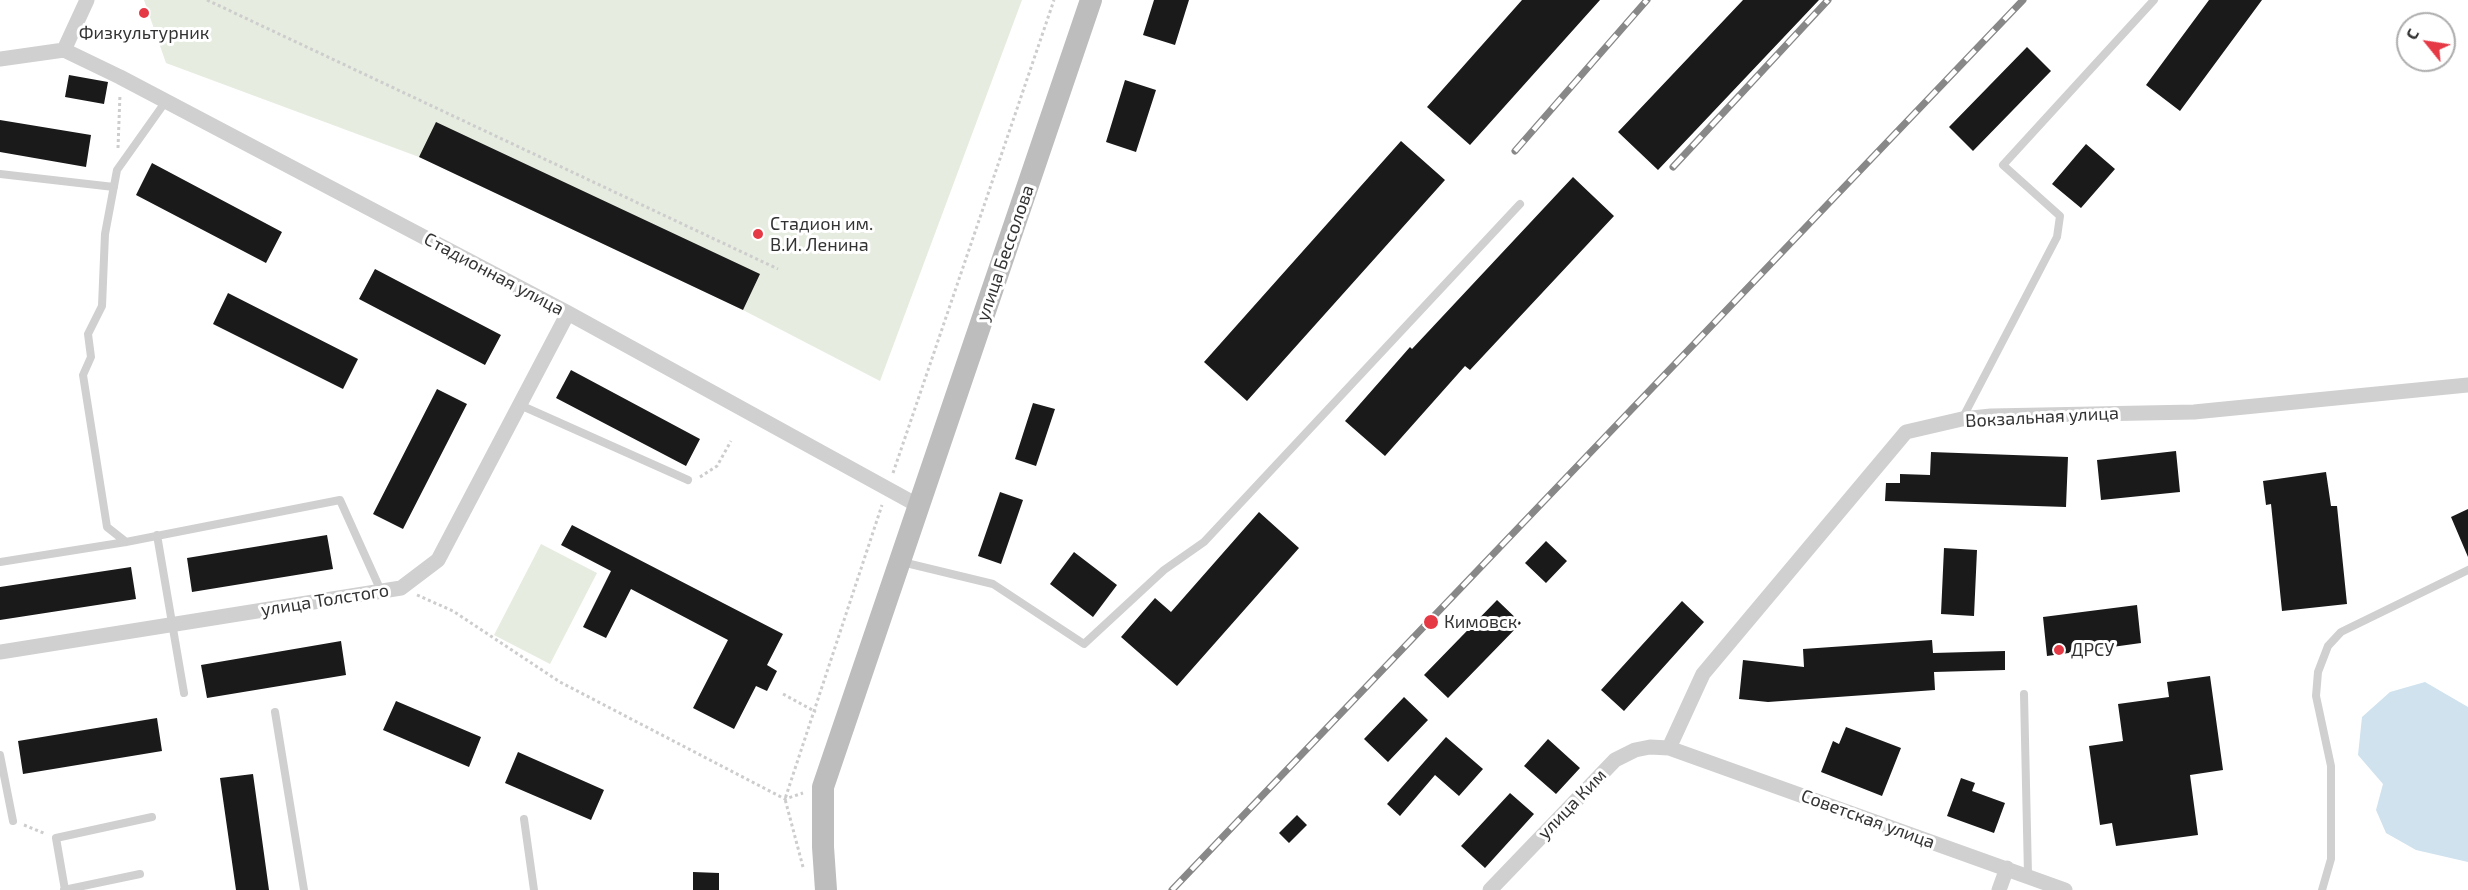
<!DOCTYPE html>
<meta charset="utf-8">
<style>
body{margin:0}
#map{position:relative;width:2468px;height:890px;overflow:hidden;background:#fff;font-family:"Exo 2",sans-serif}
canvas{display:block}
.north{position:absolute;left:2396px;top:12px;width:60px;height:60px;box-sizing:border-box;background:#fff;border:2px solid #adadad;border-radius:50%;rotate:300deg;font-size:16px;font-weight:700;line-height:24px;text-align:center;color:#333}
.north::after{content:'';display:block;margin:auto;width:21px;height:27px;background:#e63946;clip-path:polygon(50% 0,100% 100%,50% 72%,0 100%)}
</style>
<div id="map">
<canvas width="2468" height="890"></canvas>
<div class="north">С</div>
</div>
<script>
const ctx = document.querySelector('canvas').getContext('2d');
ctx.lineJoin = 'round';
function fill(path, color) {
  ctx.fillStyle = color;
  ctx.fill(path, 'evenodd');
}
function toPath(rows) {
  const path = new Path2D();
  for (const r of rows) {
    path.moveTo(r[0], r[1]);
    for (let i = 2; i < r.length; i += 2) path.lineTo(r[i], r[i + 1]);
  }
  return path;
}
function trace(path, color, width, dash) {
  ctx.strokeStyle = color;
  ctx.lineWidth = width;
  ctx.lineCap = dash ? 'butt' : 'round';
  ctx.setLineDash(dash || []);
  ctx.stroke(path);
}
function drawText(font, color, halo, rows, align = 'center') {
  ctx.font = font + ' "Exo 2",sans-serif';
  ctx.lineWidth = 6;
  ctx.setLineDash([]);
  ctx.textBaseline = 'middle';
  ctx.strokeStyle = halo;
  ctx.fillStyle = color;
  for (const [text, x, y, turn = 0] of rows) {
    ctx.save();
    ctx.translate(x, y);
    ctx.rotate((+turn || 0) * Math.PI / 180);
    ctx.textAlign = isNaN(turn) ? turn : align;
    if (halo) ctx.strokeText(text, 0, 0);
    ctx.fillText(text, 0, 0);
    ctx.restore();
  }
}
const green = toPath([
 [144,0,1022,0,880,381,743,310,419,157,166,63],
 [541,544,597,573,550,664,494,635]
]);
const water = toPath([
 [2425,682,2468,707,2468,862,2416,850,2386,833,2376,810,2383,784,2358,755,2362,717,2390,692]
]);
const building = toPath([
 [1154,0,1189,0,1175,45,1143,35],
 [1522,0,1600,0,1470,145,1427,107],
 [1743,0,1819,0,1658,170,1618,132],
 [2209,0,2262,0,2180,111,2146,85],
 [2027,47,2051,71,1973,151,1949,127],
 [69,75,108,82,104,104,65,97],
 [1125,80,1156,90,1136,152,1106,142],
 [0,120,91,135,86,167,0,152],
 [436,122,760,274,743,310,419,157],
 [1401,141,1445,180,1247,401,1204,362],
 [2086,144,2115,169,2081,208,2052,184],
 [152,163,282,232,266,263,136,195],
 [1573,177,1614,216,1470,370,1465,366,1385,456,1345,421,1410,347,1412,349],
 [375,269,501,335,485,365,359,299],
 [228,293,358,359,343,389,213,324],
 [571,370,700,439,686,466,556,398],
 [437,389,467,404,403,529,373,514],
 [1033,403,1055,409,1036,466,1015,459],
 [2176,451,2180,492,2101,500,2097,460],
 [1931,452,2068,457,2066,507,1885,501,1886,483,1900,483,1900,474,1930,475],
 [2326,472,2331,506,2337,506,2347,604,2282,611,2271,504,2266,505,2263,481],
 [1000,492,1023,500,1001,564,978,556],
 [2468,509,2468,557,2451,517],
 [1259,512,1299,548,1177,686,1121,637,1155,598,1171,612],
 [572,525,783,634,767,665,777,671,767,691,756,686,734,729,693,708,728,640,631,589,606,638,583,627,611,571,561,545],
 [327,535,333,569,192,592,187,558],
 [1546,541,1567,561,1546,583,1525,563],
 [1944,548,1977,550,1974,616,1941,614],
 [1074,552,1117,585,1093,617,1050,584],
 [131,567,136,599,0,620,0,587],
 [1497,600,1521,623,1448,698,1424,675],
 [1682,601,1704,622,1624,711,1601,690],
 [2137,605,2141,643,2047,656,2043,617],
 [1932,640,1933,653,2005,651,2005,670,1934,672,1935,690,1768,702,1739,699,1743,660,1804,667,1803,649],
 [341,641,346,675,207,698,201,665],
 [2210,676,2223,770,2190,775,2198,835,2116,846,2112,823,2100,825,2089,746,2123,741,2118,704,2169,697,2167,682],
 [1404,697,1428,720,1388,762,1364,739],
 [396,701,481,737,469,767,383,730],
 [157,718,162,751,23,774,18,741],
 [1846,727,1901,748,1882,796,1821,772,1833,741,1839,744],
 [1446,737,1483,769,1459,796,1435,775,1400,816,1387,804],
 [1548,739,1580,768,1556,794,1524,766],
 [518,752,604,790,591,820,505,783],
 [253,774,269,890,236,890,220,778],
 [1961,778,1975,783,1972,791,2005,803,1994,833,1947,816],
 [1510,793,1534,814,1485,868,1461,846],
 [1297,815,1307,825,1289,843,1279,833],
 [693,872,719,873,719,890,693,890]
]);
const path = toPath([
 [207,0,778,269],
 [118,148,120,94],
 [893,473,1054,0],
 [700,477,717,466,731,441],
 [417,595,453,611,560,682,785,799,803,793],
 [783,694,816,712],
 [24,825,46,834],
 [803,867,785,799,882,505]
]);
const lane = toPath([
 [0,174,114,187],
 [520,405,688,480],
 [1962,419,2057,237,2060,216,2003,165,2154,0],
 [157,535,184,693],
 [126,542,107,527,83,375,91,357,88,334,102,306,105,234,117,170,166,101],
 [0,562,126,542,340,500,381,591],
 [902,562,993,584,1084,644,1164,570,1204,542,1520,204],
 [2024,694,2028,875],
 [275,712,304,890],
 [0,755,13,821],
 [524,819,534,890],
 [64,890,140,874],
 [65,890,56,838,152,817],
 [2322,890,2331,859,2331,766,2316,696,2318,672,2328,646,2341,632,2468,570]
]);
const street = toPath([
 [64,50,120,77,568,313,919,506],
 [64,50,87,0],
 [0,59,64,50],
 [0,652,401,588,438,560,568,313],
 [1669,748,1703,674,1906,432,1962,419,1991,416,2194,412,2468,385],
 [1490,890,1615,760,1635,750,1650,747,1669,748,2065,890],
 [1999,890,2007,868]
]);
const secondary = toPath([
 [826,890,823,847,823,787,1091,0]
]);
const rail = toPath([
 [1515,151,1647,0],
 [1673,167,1828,0],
 [1172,890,2023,0]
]);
const markers = [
 [144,13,6,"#e63946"],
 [758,234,6,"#e63946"],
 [1431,622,8,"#e63946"],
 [2059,650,6,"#e63946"]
];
const poiNames = [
 ["Физкультурник",144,33,"center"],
 ["Стадион им.",770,224],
 ["В.И. Ленина",770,245],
 ["Кимовск",1444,622],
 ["ДРСУ",2071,650]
];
const streetNames = [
 ["улица Бессолова",1005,253,-71],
 ["Стадионная улица",494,274,28],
 ["Вокзальная улица",2042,417,-3],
 ["улица Толстого",325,600,-9],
 ["улица Ким",1572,804,-46],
 ["Советская улица",1868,819,20]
];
fill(green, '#e6ecdf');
fill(water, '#cfe2ee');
fill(building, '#1a1a1a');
trace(path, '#cdcdcd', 3, [3, 3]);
trace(lane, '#d0d0d0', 8);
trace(street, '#d0d0d0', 15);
trace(secondary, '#bdbdbd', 22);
trace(rail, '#888', 7);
trace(rail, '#fff', 4.5, [14]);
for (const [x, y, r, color] of markers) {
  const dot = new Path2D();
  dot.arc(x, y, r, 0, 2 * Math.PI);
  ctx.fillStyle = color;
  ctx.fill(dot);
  trace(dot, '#fff', 2);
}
drawText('18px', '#333', '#fff', poiNames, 'left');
drawText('18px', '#333', '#fff', streetNames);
</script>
